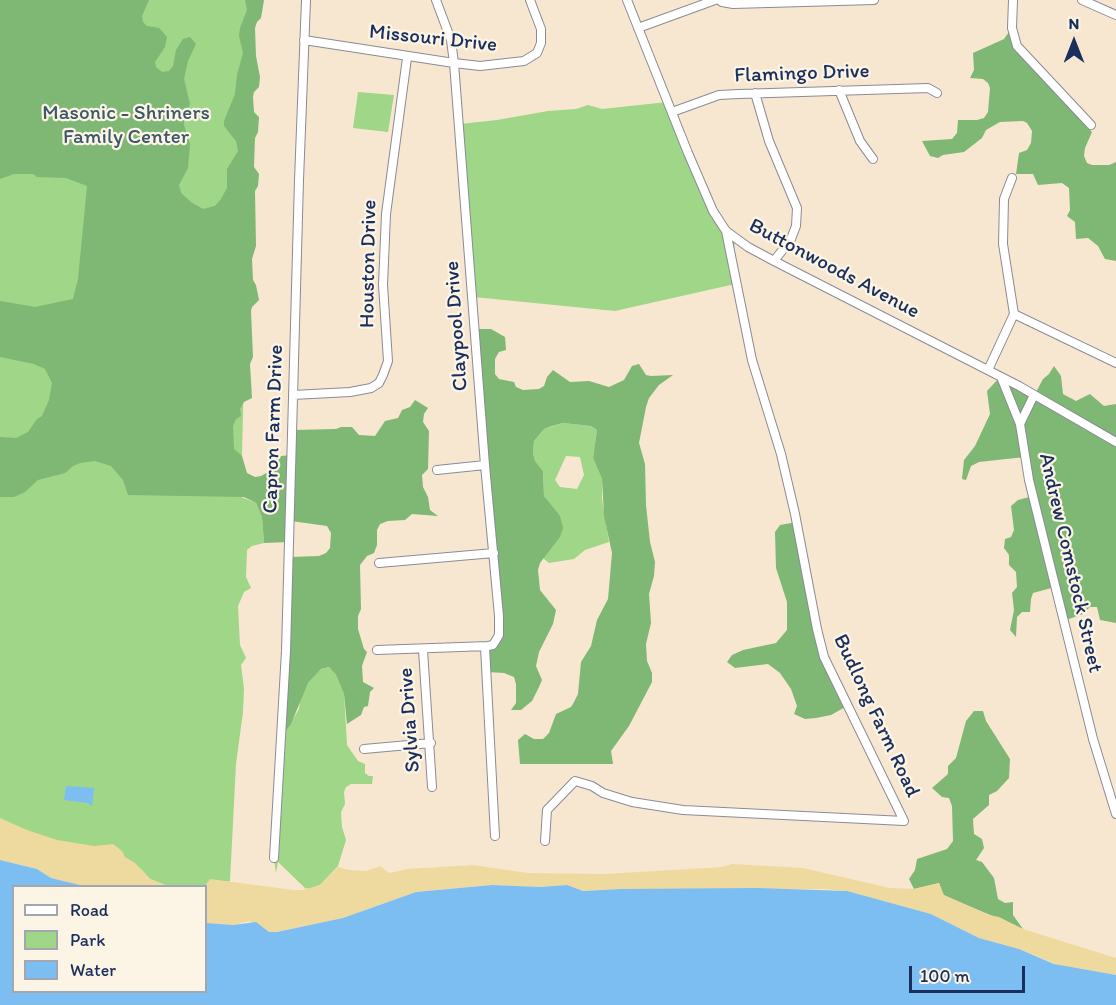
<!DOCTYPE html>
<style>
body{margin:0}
#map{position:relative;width:1116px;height:1005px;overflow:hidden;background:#f8e7d0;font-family:Itim,sans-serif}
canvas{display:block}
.legend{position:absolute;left:12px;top:885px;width:195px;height:108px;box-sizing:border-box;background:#fcf5e5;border:2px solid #a2a6af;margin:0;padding:8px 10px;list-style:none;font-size:18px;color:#1b2f5e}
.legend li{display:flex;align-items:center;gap:12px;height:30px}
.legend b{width:30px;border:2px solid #a2a6af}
.north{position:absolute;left:1044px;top:12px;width:60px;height:60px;-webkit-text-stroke:4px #fcf5e5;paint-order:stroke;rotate:0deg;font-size:16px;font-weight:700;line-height:24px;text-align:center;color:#1b2f5e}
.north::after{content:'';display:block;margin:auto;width:21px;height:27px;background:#1b2f5e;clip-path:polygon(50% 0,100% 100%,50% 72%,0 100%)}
.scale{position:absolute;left:909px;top:966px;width:116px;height:27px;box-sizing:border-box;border:3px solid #1b2f5e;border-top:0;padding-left:8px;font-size:18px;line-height:21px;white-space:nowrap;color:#1b2f5e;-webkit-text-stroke:4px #fcf5e5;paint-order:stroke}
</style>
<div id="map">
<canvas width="1116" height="1005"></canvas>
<ul class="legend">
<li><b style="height:8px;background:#fff"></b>Road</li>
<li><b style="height:16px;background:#9fd687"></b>Park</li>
<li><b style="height:16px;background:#7cbef2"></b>Water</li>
</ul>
<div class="north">N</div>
<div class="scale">100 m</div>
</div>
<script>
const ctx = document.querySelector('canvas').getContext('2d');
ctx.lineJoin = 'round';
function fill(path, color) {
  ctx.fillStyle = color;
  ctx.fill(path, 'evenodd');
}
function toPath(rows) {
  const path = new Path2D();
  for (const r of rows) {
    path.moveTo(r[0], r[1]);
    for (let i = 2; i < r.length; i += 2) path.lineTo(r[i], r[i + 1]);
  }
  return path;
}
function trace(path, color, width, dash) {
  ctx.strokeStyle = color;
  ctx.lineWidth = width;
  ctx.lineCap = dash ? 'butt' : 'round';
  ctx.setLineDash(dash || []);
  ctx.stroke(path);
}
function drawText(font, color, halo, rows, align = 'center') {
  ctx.font = font + ' Itim,sans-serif';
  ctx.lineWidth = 4.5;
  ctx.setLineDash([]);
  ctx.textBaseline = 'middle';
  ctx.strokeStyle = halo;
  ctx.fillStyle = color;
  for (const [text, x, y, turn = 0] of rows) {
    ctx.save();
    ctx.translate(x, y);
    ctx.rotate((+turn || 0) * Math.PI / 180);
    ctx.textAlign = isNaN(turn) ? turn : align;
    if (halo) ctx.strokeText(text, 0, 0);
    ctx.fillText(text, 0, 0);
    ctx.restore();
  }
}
const green = toPath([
 [6,0,256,0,247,243,241,497,256,503,262,517,264,543,252,546,247,550,246,577,251,588,244,592,238,606,240,645,246,658,241,665,244,689,243,712,236,764,230,881,206,886,165,885,150,879,141,869,0,838,0,33],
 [358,92,394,95,388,132,353,128],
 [667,102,713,210,735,239,733,264,735,284,615,311,474,297,460,124,497,120,548,111,576,109,588,105,602,109],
 [563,423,591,426,597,430,593,458,602,479,602,499,609,542,585,550,574,559,549,563,543,558,548,502,544,496,543,471,535,461,533,453,534,441,544,429],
 [566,456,580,457,584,475,577,489,560,487,555,480],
 [329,667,336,675,344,694,347,745,358,761,365,764,365,773,369,776,373,776,372,784,351,784,346,787,344,792,345,804,341,812,342,827,346,840,338,866,320,885,311,888,305,888,278,862,276,873,274,859,284,734,299,709,300,700,308,683,321,669]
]);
const forest = toPath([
 [0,0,149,0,142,16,143,22,147,26,159,28,167,37,165,47,155,62,156,67,162,72,169,71,173,66,176,50,183,39,190,37,196,44,188,61,184,79,190,104,184,118,184,125,190,144,188,168,179,185,181,193,191,202,203,209,215,206,221,199,227,188,227,169,238,151,236,141,224,126,224,121,235,94,237,75,243,53,239,36,240,28,247,10,245,0,264,0,261,18,257,22,255,28,256,56,260,77,259,87,254,92,253,97,254,112,259,117,258,132,255,138,254,167,259,174,258,186,255,191,256,246,252,259,253,280,256,285,259,300,252,307,251,311,253,357,250,364,252,398,244,402,240,409,241,416,236,419,233,426,234,449,242,456,247,473,255,477,261,476,268,472,271,457,291,455,293,430,336,429,341,427,352,427,359,435,375,436,385,421,398,418,402,410,410,407,415,400,428,408,424,414,423,422,429,431,428,469,422,475,423,487,428,497,430,510,438,516,412,514,405,520,388,521,380,524,377,530,377,545,374,553,367,556,360,565,361,609,358,616,358,629,364,649,367,652,362,666,363,682,374,688,370,692,368,706,364,707,361,715,347,724,344,694,336,675,329,667,321,669,308,683,291,724,282,736,289,557,319,556,326,553,330,548,331,533,327,526,291,521,289,542,264,543,262,517,256,503,244,497,128,495,123,480,111,466,95,461,80,463,73,466,65,473,38,480,25,492,14,497,0,497,0,437,16,438,28,432,37,419,42,416,49,400,52,383,45,369,34,364,0,357,0,301,35,307,73,299,78,279,87,186,66,178,37,177,33,174,14,174,0,179],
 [1011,29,1017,47,1092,132,1085,148,1084,156,1087,163,1092,165,1109,165,1116,162,1116,261,1105,259,1098,246,1088,238,1076,239,1075,222,1067,216,1070,210,1069,188,1062,183,1038,185,1033,174,1016,174,1019,153,1027,150,1031,143,1032,131,1027,123,1023,121,1000,122,986,130,982,138,964,152,943,155,938,158,930,156,922,141,952,139,957,133,958,120,977,120,984,118,988,112,990,88,988,83,983,79,970,78,974,70,973,53,1004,39],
 [476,329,491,329,505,337,506,350,499,352,495,359,495,374,499,379,514,382,516,387,523,390,539,389,544,386,547,377,553,370,570,382,589,381,609,387,624,380,632,366,639,364,646,375,651,376,673,375,659,385,649,398,646,407,639,443,645,464,646,505,650,542,655,562,654,576,649,594,651,623,646,644,647,661,652,673,652,682,629,726,611,751,613,764,520,764,518,740,525,734,534,739,543,739,549,733,556,714,571,707,574,702,578,694,581,662,591,646,597,620,608,599,612,553,604,516,602,479,593,458,597,430,591,426,563,423,552,426,544,429,534,441,533,453,535,461,543,471,544,496,560,516,563,528,560,537,540,563,538,570,540,590,556,610,553,624,539,652,536,666,542,680,539,687,532,701,521,710,511,710,516,703,516,684,514,677,504,673,488,672,488,647,499,636],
 [1054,366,1061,376,1063,394,1076,401,1090,394,1104,406,1116,404,1116,623,1100,620,1097,607,1090,607,1083,614,1066,620,1055,587,1033,593,1031,599,1030,612,1022,612,1017,617,1016,637,1010,630,1014,610,1012,593,1017,587,1016,572,1009,565,1009,555,1004,548,1005,539,1011,537,1014,530,1011,506,1018,500,1033,496,1025,457,979,462,971,466,966,480,962,479,964,460,975,446,990,414,987,391,1000,377,1035,394,1043,379,1049,374],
 [797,522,824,656,847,706,831,715,816,718,805,719,794,714,797,706,791,689,780,673,768,664,735,668,727,662,732,655,743,650,776,643,787,630,787,602,776,568,775,532,780,525],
 [974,711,983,711,986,721,1010,759,1009,778,997,791,989,795,989,805,973,819,974,834,982,839,984,848,976,860,982,862,994,878,998,899,1005,903,1013,902,1013,915,1023,929,943,895,939,883,914,889,909,879,915,870,917,859,947,849,953,841,952,806,949,798,942,797,932,788,948,774,948,766,956,758,966,721]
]);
const sand = toPath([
 [0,818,27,830,57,840,94,846,113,844,122,851,125,857,135,863,150,879,165,885,179,886,84,886,51,878,37,869,0,860],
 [732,864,803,868,890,888,914,889,939,883,944,895,989,915,999,917,1023,929,1116,958,1116,975,1061,966,1019,949,979,938,931,914,846,891,824,889,620,889,583,891,567,885,540,887,492,885,416,892,343,918,277,932,269,932,249,921,233,925,206,923,205,886,210,879,293,890,304,890,305,888,311,888,320,885,338,867,349,870,366,871,381,866,385,870,390,873,407,869,473,865,528,873,605,874,722,867]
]);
const water = toPath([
 [66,786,94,788,92,806,88,803,64,800],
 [0,860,37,869,51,878,84,886,14,886,14,992,206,992,206,923,233,925,256,922,269,932,277,932,343,918,416,892,492,885,540,887,567,885,583,891,620,889,757,888,847,891,931,914,979,938,1019,949,1054,964,1116,975,1116,1005,0,1005]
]);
const minor = toPath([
 [627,0,688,153,713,211,726,231,748,247,774,261,1019,386,1116,442],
 [719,0,722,2,733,4,874,0],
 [1013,0,1012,28,1017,46,1091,125],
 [1082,0,1116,15],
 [638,28,715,0],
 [304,40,454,63,480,66,524,61,537,53,541,43,541,29,530,0],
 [839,90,860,141,873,159],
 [755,93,769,141,797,208,796,226,791,239,774,261],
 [672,112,719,95,739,94,928,88,937,93],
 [1014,314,1116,363],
 [988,370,1014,314,1003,244,1004,199,1012,178],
 [1001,377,1020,424,1029,480,1093,739,1116,814],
 [293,395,350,392,371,388,379,383,383,375,388,361,383,285,386,214,407,58],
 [1020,424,1034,395],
 [437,470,485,465],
 [379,563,494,553],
 [485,647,495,836],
 [377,650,488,646,493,645,499,635,499,616,485,465,454,63,451,40,436,0],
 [423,650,432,787],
 [364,749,431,743],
 [545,841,547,810,575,781,592,786,603,793,632,802,683,810,904,821,824,657,817,629,795,514,781,454,752,360,726,231],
 [274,858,286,651,299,180,306,0]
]);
const streetNames = [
 ["Missouri Drive",433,39,6],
 ["Flamingo Drive",802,74,-2],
 ["Houston Drive",369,264,-89],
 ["Buttonwoods Avenue",834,269,28],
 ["Claypool Drive",457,326,-94],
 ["Capron Farm Drive",274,429,-88],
 ["Andrew Comstock Street",1070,563,77],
 ["Budlong Farm Road",876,716,65],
 ["Sylvia Drive",410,720,-94]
];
const parkNames = [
 ["Masonic - Shriners",126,114],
 ["Family Center",126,138]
];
fill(green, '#9fd687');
fill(forest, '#7fb774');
fill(sand, '#eeda9e');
fill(water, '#7cbef2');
trace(minor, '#8a8b97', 10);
trace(minor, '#fff', 8);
drawText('21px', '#1b2f5e', '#fcf5e5', streetNames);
drawText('21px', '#3c5968', '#fcf5e5', parkNames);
</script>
